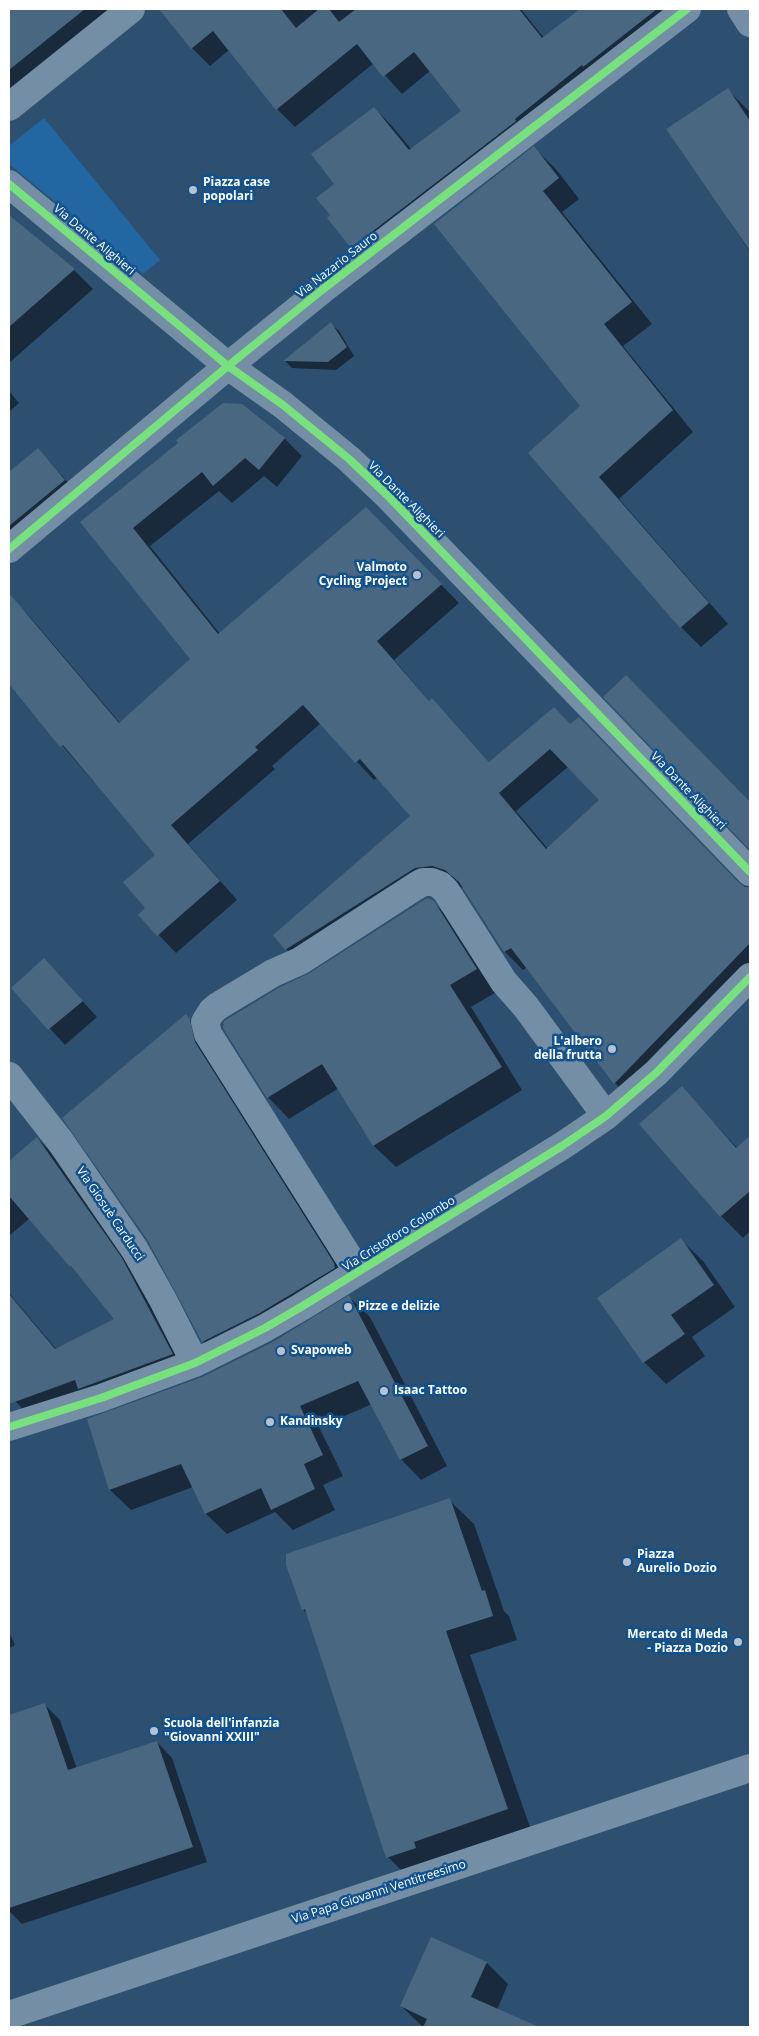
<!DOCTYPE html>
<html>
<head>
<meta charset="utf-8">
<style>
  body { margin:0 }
  #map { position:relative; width:759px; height:2036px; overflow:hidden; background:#2d5071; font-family:"Open Sans",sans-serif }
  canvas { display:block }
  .frame { position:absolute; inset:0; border:10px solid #fff; pointer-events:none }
</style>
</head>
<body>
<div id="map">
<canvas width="759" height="2036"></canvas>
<div class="frame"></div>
</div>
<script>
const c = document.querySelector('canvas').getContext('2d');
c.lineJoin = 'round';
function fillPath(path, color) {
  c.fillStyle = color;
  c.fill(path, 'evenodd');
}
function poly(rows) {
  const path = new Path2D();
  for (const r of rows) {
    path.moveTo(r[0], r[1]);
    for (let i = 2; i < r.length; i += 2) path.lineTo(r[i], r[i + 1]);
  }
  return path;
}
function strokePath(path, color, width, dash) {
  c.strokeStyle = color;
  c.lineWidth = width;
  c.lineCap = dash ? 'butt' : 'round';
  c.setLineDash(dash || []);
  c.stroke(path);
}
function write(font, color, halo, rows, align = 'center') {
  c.font = font + ' "Open Sans",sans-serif';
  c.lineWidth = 5;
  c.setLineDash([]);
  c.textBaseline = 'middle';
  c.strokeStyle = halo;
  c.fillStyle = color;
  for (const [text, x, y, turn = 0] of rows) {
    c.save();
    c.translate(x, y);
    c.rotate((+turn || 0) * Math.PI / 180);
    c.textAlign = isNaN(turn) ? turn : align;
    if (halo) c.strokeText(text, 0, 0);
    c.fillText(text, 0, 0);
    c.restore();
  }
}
fillPath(poly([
  [44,118,160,260,143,274,9,164,9,146]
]), '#2266a2');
fillPath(poly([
  [9,9,129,9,9,105,9,19,13,16],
  [176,9,521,9,544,38,582,9,678,9,370,265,352,247,332,215,336,185,374,108,392,126,412,150,462,111,430,71,402,94,374,63,295,127,277,109,229,50,210,66,192,48,167,16],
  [728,90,750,112,750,252,668,129],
  [534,148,555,168,579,199,562,212,652,324,623,346,693,432,619,499,728,624,701,647,681,627,530,453,582,406],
  [9,216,74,270,93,289,9,363],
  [331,324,339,331,354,356,336,370,292,368,285,361],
  [9,391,19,403,9,412],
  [284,438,302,456,277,487,264,476,232,503,219,491,150,546,220,634,384,526,459,603,394,660,430,702,432,700,450,718,490,763,571,725,740,885,750,888,750,980,633,1101,615,1083,527,967,523,970,505,952,465,889,456,885,442,884,304,968,274,936,412,816,378,777,374,780,321,723,272,766,275,769,188,844,237,900,176,953,140,915,147,908,156,855,9,683,9,602,12,599,30,617,120,723,192,659,81,522,180,443],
  [569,766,601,800,548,849,516,811],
  [38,449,80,496,9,534,9,473],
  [431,900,453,922,498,991,471,1007,522,1090,396,1167,374,1146,339,1088,289,1119,268,1097,223,1025,228,1020,309,975],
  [44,959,97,1017,65,1045,13,988],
  [186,1016,205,1034,353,1287,222,1360,203,1341],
  [682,1088,738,1149,750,1137,750,1231,743,1238,721,1216,641,1124],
  [37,1138,54,1155,139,1277,189,1372,29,1415,9,1395,9,1293,56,1349,116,1319,30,1218,9,1236,9,1162],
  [681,1240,703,1261,735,1307,692,1337,705,1356,666,1384,644,1362],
  [349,1297,370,1317,447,1466,421,1480,401,1459,372,1404,319,1427,343,1476,323,1485,335,1510,293,1530,275,1512,227,1534,206,1514,193,1487,131,1510,110,1490,89,1420,202,1378,273,1343],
  [449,1500,474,1524,504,1611,509,1616,517,1640,470,1655,532,1833,412,1881,388,1857,309,1616,303,1609],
  [9,1632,15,1645,9,1648],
  [45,1705,60,1720,77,1769,157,1742,172,1758,207,1862,22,1924,9,1911,9,1717],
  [487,1963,508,1984,497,2010,516,2027,423,2027,401,2006]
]), '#0007');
fillPath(poly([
  [9,9,85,9,9,70],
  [159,9,281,9,296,28,319,9,329,9,339,22,356,9,519,9,542,38,580,9,657,9,583,67,582,65,515,119,516,121,351,248,327,218,330,215,316,198,334,184,311,154,374,107,409,150,461,111,414,52,383,77,357,44,276,110,213,31,191,49],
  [728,88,750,121,750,251,666,129],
  [534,146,559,178,543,191,632,302,604,324,673,410,599,477,709,603,680,628,528,453,580,406,434,224],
  [9,215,75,269,9,327],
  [331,322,347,347,328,362,283,361],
  [223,403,242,404,285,438,259,470,245,458,213,486,202,472,133,528,218,634,366,507,442,584,377,641,429,701,432,698,489,762,554,707,570,724,579,717,739,883,745,887,750,887,750,943,614,1084,511,948,504,952,459,882,445,870,432,866,415,868,285,950,273,935,410,816,360,759,355,763,303,705,255,747,258,750,171,825,220,881,157,936,138,915,145,908,123,882,155,855,63,745,60,747,9,684,9,593,119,723,190,659,80,522,178,443,176,440],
  [550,749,599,800,546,849,499,793],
  [38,448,65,480,9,526,9,472],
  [626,675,750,802,750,850,603,697],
  [427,898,434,901,477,969,450,985,502,1067,373,1146,322,1064,267,1098,223,1028,224,1021,280,987,308,974],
  [44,958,83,1001,48,1030,11,988],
  [186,1014,190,1020,195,1042,334,1263,335,1268,258,1314,202,1342,148,1241,62,1118],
  [682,1086,736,1148,750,1136,750,1191,720,1217,639,1124],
  [37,1137,122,1258,173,1354,78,1389,75,1380,9,1404,9,1294,55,1349,114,1319,71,1266,70,1267,9,1196,9,1161],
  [681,1238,714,1285,671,1315,685,1334,643,1363,597,1298],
  [349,1295,428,1446,400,1460,358,1381,300,1406,323,1455,304,1464,315,1489,271,1510,261,1488,205,1514,181,1464,109,1490,87,1419,202,1377,273,1342],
  [450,1498,482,1591,485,1590,493,1616,446,1631,508,1809,414,1842,416,1848,386,1858,305,1609,302,1610,286,1565,286,1554],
  [45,1703,68,1770,157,1741,193,1847,9,1908,9,1715],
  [431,1937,487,1962,471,1997,539,2027,423,2027,427,2019,400,2006]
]), '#4a6781');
strokePath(poly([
  [741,9,750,23],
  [9,107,131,9],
  [9,184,228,366,283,405,349,459,387,495,750,872],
  [9,549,228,366,322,290,687,9],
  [9,1076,60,1141,135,1250,163,1300,195,1363],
  [358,1272,208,1034,205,1022,212,1011,218,1006,273,973,300,961,416,886,423,882,432,882,440,885,446,891,504,982,526,1007,606,1116],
  [9,1427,101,1398,195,1363,265,1328,301,1307,562,1146,606,1116,656,1073,750,977],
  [9,2015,750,1768]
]), '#748ea5', 28);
strokePath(poly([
  [9,184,228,366,283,405,349,459,387,495,750,872],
  [9,549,228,366,322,290,687,9],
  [9,1427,101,1398,195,1363,265,1328,301,1307,562,1146,606,1116,656,1073,750,977]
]), '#77e17e', 8);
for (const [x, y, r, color] of [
  [193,190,5,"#b6c2cd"],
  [417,575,5,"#b6c2cd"],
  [612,1049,5,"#b6c2cd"],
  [348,1307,5,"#b6c2cd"],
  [281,1351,5,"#b6c2cd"],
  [384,1391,5,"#b6c2cd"],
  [270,1422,5,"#b6c2cd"],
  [627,1562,5,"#b6c2cd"],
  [738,1642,5,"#b6c2cd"],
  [154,1731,5,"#b6c2cd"]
]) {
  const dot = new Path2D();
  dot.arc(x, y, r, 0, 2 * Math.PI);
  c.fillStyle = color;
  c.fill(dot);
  strokePath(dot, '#11518d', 2);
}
write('bold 12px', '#fff', '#11518d', [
  ["Piazza case",203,183],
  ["popolari",203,197],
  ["Valmoto",407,568,"right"],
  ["Cycling Project",407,582,"right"],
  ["L'albero",602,1042,"right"],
  ["della frutta",602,1056,"right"],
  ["Pizze e delizie",358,1307],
  ["Svapoweb",291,1351],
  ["Isaac Tattoo",394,1391],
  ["Kandinsky",280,1422],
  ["Piazza",637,1555],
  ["Aurelio Dozio",637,1569],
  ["Mercato di Meda",728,1635,"right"],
  ["- Piazza Dozio",728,1649,"right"],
  ["Scuola dell'infanzia",164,1724],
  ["\"Giovanni XXIII\"",164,1738]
], 'left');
write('12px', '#fff', '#11518d', [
  ["Via Dante Alighieri",94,240,40],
  ["Via Nazario Sauro",337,265,-38],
  ["Via Dante Alighieri",406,500,45],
  ["Via Dante Alighieri",688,791,46],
  ["Via Giosuè Carducci",110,1214,56],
  ["Via Cristoforo Colombo",399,1234,-32],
  ["Via Papa Giovanni Ventitreesimo",379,1892,-18]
]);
</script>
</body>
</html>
